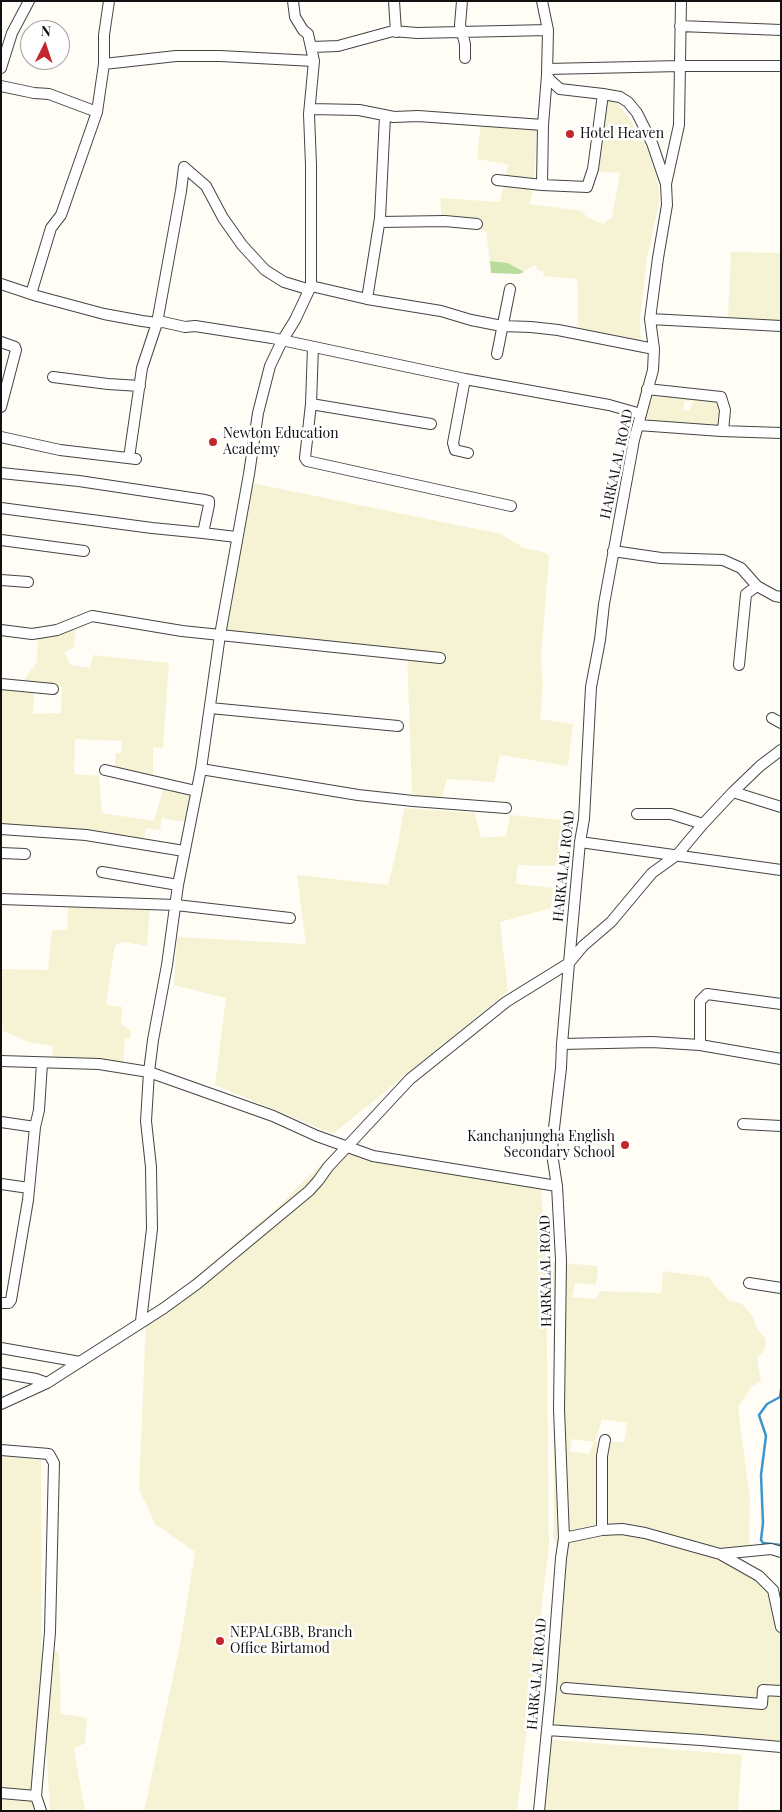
<!DOCTYPE html>
<html>
<head>
<meta charset="utf-8">
<style>
  body { margin:0 }
  #map { position:relative; width:782px; height:1812px; overflow:hidden; background:#fffdf5; font-family:"Playfair Display",serif }
  canvas { display:block }
  .frame { position:absolute; inset:0; border:2px solid #111; pointer-events:none }
  .north { position:absolute; left:20px; top:20px; width:50px; height:50px; box-sizing:border-box; background:#fff; border:1px solid #a0a0a0; border-radius:50%; rotate:4deg; font-size:14px; font-weight:700; line-height:20px; text-align:center; color:#111 }
  .north::after { content:''; display:block; margin:auto; width:18px; height:22px; background:#c4262e; clip-path:polygon(50% 0,100% 100%,50% 72%,0 100%) }
</style>
</head>
<body>
<div id="map">
<canvas width="782" height="1812"></canvas>
<div class="frame"></div>
<div class="north">N</div>
</div>
<script>
const c = document.querySelector('canvas').getContext('2d');
c.lineJoin = 'round';
function fillPath(path, color) {
  c.fillStyle = color;
  c.fill(path, 'evenodd');
}
function poly(rows) {
  const path = new Path2D();
  for (const r of rows) {
    path.moveTo(r[0], r[1]);
    for (let i = 2; i < r.length; i += 2) path.lineTo(r[i], r[i + 1]);
  }
  return path;
}
function strokePath(path, color, width, dash) {
  c.strokeStyle = color;
  c.lineWidth = width;
  c.lineCap = dash ? 'butt' : 'round';
  c.setLineDash(dash || []);
  c.stroke(path);
}
function write(font, color, halo, rows, align = 'center') {
  c.font = font + ' "Playfair Display",serif';
  c.lineWidth = 5;
  c.setLineDash([]);
  c.textBaseline = 'middle';
  c.strokeStyle = halo;
  c.fillStyle = color;
  for (const [text, x, y, turn = 0] of rows) {
    c.save();
    c.translate(x, y);
    c.rotate((+turn || 0) * Math.PI / 180);
    c.textAlign = isNaN(turn) ? turn : align;
    if (halo) c.strokeText(text, 0, 0);
    c.fillText(text, 0, 0);
    c.restore();
  }
}
fillPath(poly([
  [605,96,618,104,632,122,647,149,656,176,659,188,659,204,647,258,640,318,641,349,578,334,578,289,577,279,543,276,544,271,538,270,535,265,524,272,508,263,490,261,486,231,442,222,440,198,500,202,508,164,477,159,481,122,537,123,534,188,529,204,582,211,587,217,603,224,612,217,620,173,594,171],
  [731,252,781,253,781,321,728,318],
  [641,387,690,396,691,401,685,401,683,410,690,411,694,396,720,398,723,407,720,430,631,424],
  [247,482,501,534,524,548,544,552,549,556,541,658,543,685,540,719,573,724,568,766,500,755,494,782,447,779,442,798,412,794,407,652,220,635],
  [76,627,74,647,64,652,71,665,90,668,93,655,169,663,163,748,153,747,153,777,114,769,116,753,121,753,122,741,75,739,74,774,99,776,102,813,154,821,164,786,190,793,186,822,162,818,160,830,146,828,144,841,1,827,1,689,34,692,33,714,61,713,62,687,24,684,25,679,37,662,38,636],
  [404,808,475,813,481,838,506,836,510,815,562,820,558,866,518,865,516,884,553,888,551,908,500,922,508,991,333,1134,215,1085,226,998,174,985,177,937,306,944,297,875,388,885,398,844],
  [68,907,150,910,147,946,126,942,116,944,114,950,106,1005,122,1007,121,1024,131,1030,130,1038,125,1038,123,1068,54,1061,52,1046,28,1042,3,1031,1,1015,1,969,48,970,52,930,67,930],
  [338,1148,541,1187,546,1258,549,1546,517,1811,144,1811,180,1645,195,1552,155,1524,139,1489,146,1320,281,1204],
  [553,1262,598,1266,596,1285,575,1283,572,1297,595,1299,600,1291,661,1293,663,1271,708,1277,729,1301,741,1303,752,1315,757,1329,766,1339,765,1349,757,1358,761,1381,752,1386,738,1407,750,1500,749,1540,752,1551,721,1553,773,1590,781,1628,781,1747,547,1730,561,1558,553,1536,554,1509],
  [602,1419,627,1423,624,1442,595,1442],
  [572,1439,594,1442,589,1454,570,1451],
  [1,1456,41,1460,42,1811,1,1811],
  [48,1649,59,1652,61,1714,87,1718,85,1743,74,1749,85,1811,50,1811,44,1713],
  [545,1739,742,1755,738,1811,538,1811]
]), '#f6f3d4');
fillPath(poly([
  [490,261,508,263,524,272,519,274,491,273]
]), '#b9dc9c');
strokePath(poly([
  [781,1390,780,1397,767,1404,759,1415,766,1436,761,1475,763,1523,761,1540,763,1543,781,1545]
]), '#3f96cf', 2.5);
const minor = poly([
  [109,1,104,35,104,64,176,56,220,56,314,61],
  [394,1,396,32],
  [462,1,460,25,465,44,465,58],
  [680,26,781,30],
  [312,47,338,46,393,31,417,33,548,30],
  [1,68,12,33,29,1],
  [547,69,680,66,781,66],
  [1,86,34,93,49,94,97,112],
  [311,109,359,110,394,117,418,116,543,125],
  [184,167,206,186,223,218,242,245,265,270,284,282,304,288,308,292],
  [497,180,542,185,587,187,593,169,603,94],
  [666,184,679,125,681,1],
  [542,185,543,125,547,75],
  [380,222,445,221,477,224],
  [1,284,37,296,104,314,142,321,157,323,163,322,185,327,195,326,272,338,465,379,609,405,641,414],
  [311,286,367,299,441,311,471,320,502,326,531,327,558,330,654,349],
  [31,294,51,228,61,215,97,112,104,64],
  [367,299,380,218,385,116],
  [650,319,781,326],
  [1,342,15,347,16,350,1,407],
  [313,347,311,404,305,458,307,461,511,506],
  [497,354,510,289],
  [53,377,108,384,140,386],
  [465,379,453,443,455,450,468,453],
  [647,389,721,397,725,410,723,431],
  [311,404,431,424],
  [638,425,721,431,781,433],
  [1,437,60,450,136,459],
  [129,458,142,368,157,323,181,191,184,167],
  [1,473,79,481,205,500,209,501,209,505,203,533,236,537],
  [1,508,152,528,203,533],
  [1,540,84,551],
  [613,551,661,558,723,560,741,568,757,586,775,596,781,597],
  [1,580,28,582],
  [1,630,32,634,45,632,57,630,92,616,182,631,440,658],
  [739,665,746,594,757,586],
  [1,684,53,689],
  [210,708,398,726],
  [772,718,781,723],
  [201,769,358,795,413,801,506,808],
  [105,770,196,791],
  [733,792,781,807],
  [637,814,671,814,703,824],
  [1,829,86,835,184,851],
  [580,842,781,870],
  [1,853,25,854],
  [102,872,178,885],
  [1,899,176,905,290,918],
  [562,1044,652,1042,700,1045,781,1059],
  [700,1045,700,1001,707,994,781,1004],
  [1,1061,99,1064,149,1072,273,1116,317,1136,373,1156,557,1186],
  [1,1122,35,1127,39,1110,42,1063],
  [743,1124,781,1126],
  [1,1184,29,1188],
  [749,1283,781,1288],
  [1,1303,9,1303,11,1300,28,1200,35,1127],
  [141,1321,152,1229,151,1167,146,1121,149,1072,153,1040,167,965,178,885,201,769,220,635,249,474,258,413,270,366,282,341,295,320,311,286,311,165,309,114,314,61,308,34,303,30,295,17,293,1],
  [1,1348,80,1362],
  [1,1373,36,1379,47,1383],
  [1,1404,47,1383,164,1308,197,1284,309,1191,318,1181,328,1167,410,1079,506,1002,569,963,583,946,611,922,652,873,677,855,703,824,733,792,760,766,781,750],
  [1,1450,49,1454,54,1463,50,1632,36,1796,41,1811],
  [602,1530,602,1456,605,1440],
  [564,1538,602,1530,622,1529,645,1533,720,1554,759,1576,773,1590,781,1627],
  [720,1554,771,1549,781,1552],
  [566,1688,762,1704,763,1690,781,1691],
  [547,1730,701,1740,781,1747],
  [1,1793,36,1796],
  [539,1811,551,1689,561,1558,564,1538,559,1409,561,1260,557,1186,552,1154,553,1137,561,1068,562,1044,569,963,580,842,584,819,591,687,600,640,604,604,634,440,653,370,654,349,650,319,658,258,667,205,666,184,652,143,637,113,628,102,620,97,603,94,560,89,550,80,547,75,548,30,542,1]
]);
strokePath(minor, '#444', 12);
strokePath(minor, '#fff', 10);
for (const [x, y, r, color] of [
  [570,134,5,"#c4262e"],
  [213,442,5,"#c4262e"],
  [625,1145,5,"#c4262e"],
  [220,1641,5,"#c4262e"]
]) {
  const dot = new Path2D();
  dot.arc(x, y, r, 0, 2 * Math.PI);
  c.fillStyle = color;
  c.fill(dot);
  strokePath(dot, '#fff', 2);
}
write('14px', '#111', '#fff', [
  ["Hotel Heaven",580,134],
  ["Newton Education",223,434],
  ["Academy",223,450],
  ["Kanchanjungha English",615,1137,"right"],
  ["Secondary School",615,1153,"right"],
  ["NEPALGBB, Branch",230,1633],
  ["Office Birtamod",230,1649]
], 'left');
write('14px', '#111', '#fff', [
  ["HARKALAL ROAD",617,464,-78],
  ["HARKALAL ROAD",564,866,-84],
  ["HARKALAL ROAD",546,1271,-91],
  ["HARKALAL ROAD",537,1674,-85]
]);
</script>
</body>
</html>
